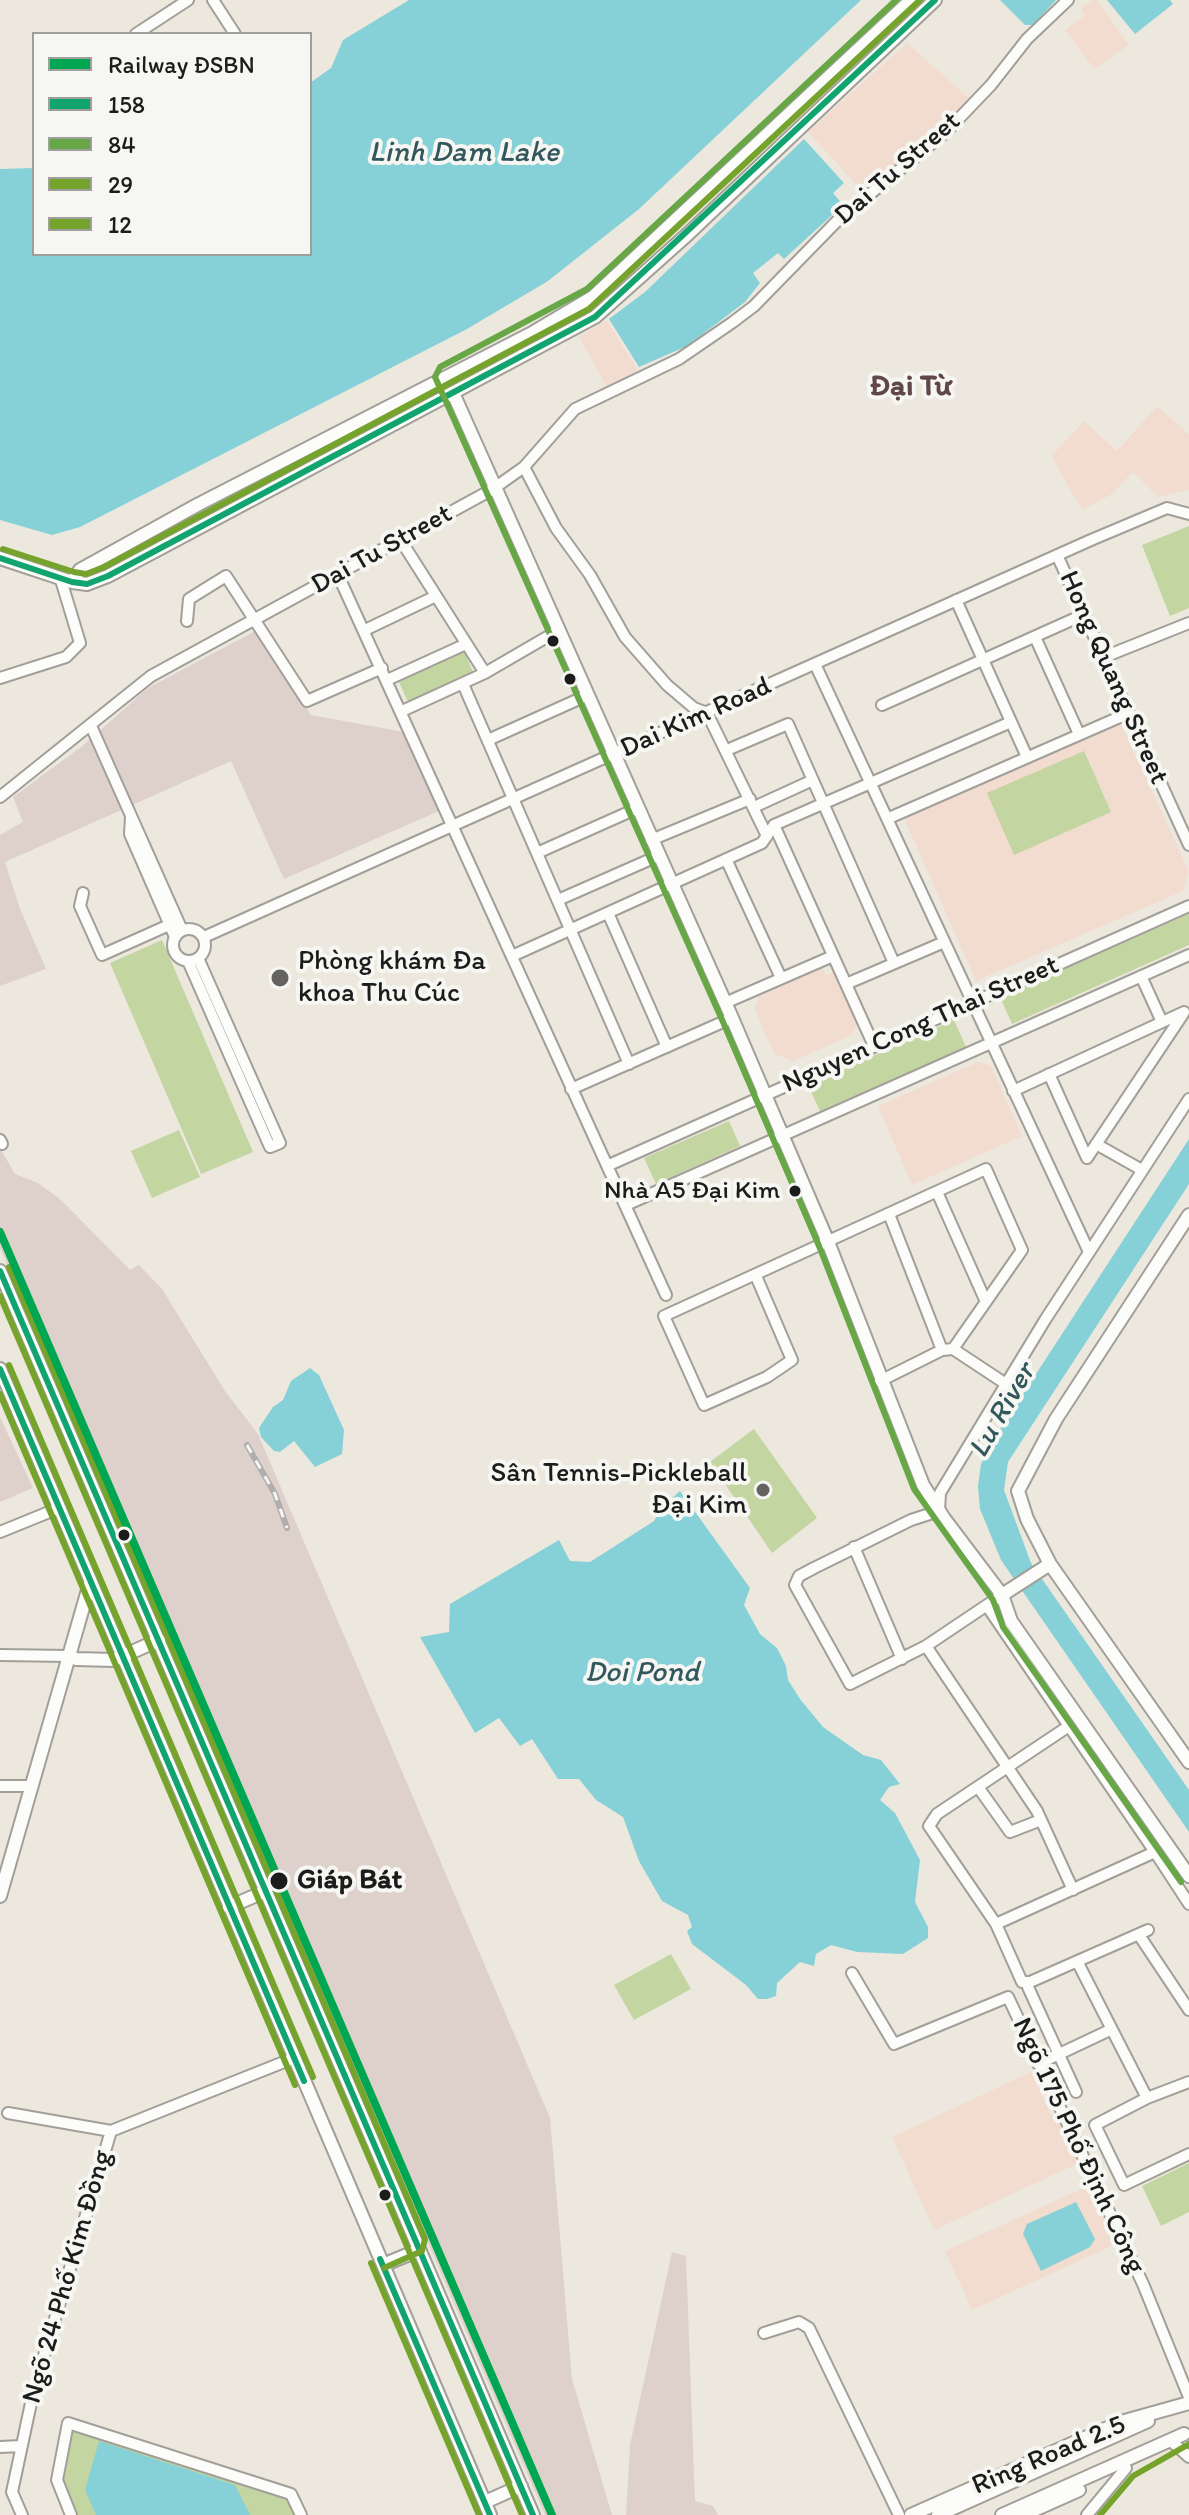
<!DOCTYPE html>
<html>
<head>
<meta charset="utf-8">
<style>
  body { margin:0 }
  #map { position:relative; width:1189px; height:2515px; overflow:hidden; background:#ede8de; font-family:Itim,sans-serif }
  canvas { display:block }
  .legend { position:absolute; left:32px; top:32px; width:280px; height:224px; box-sizing:border-box; background:#f6f6f2; border:2px solid #9f9f9c; margin:0; padding:10px 14px; list-style:none; font-size:24px; color:#1c1c1c }
  .legend li { display:flex; align-items:center; gap:16px; height:40px }
  .legend b { width:40px; border:2px solid #9f9f9c }
</style>
</head>
<body>
<div id="map">
<canvas width="1189" height="2515"></canvas>
<ul class="legend">
<li><b style="height:10px;background:#00a651"></b>Railway ĐSBN</li>
<li><b style="height:10px;background:#11a471"></b>158</li>
<li><b style="height:10px;background:#68a746"></b>84</li>
<li><b style="height:10px;background:#76a32b"></b>29</li>
<li><b style="height:10px;background:#76a32b"></b>12</li>
</ul>
</div>
<script>
const c = document.querySelector('canvas').getContext('2d');
c.lineJoin = 'round';
function fillPath(path, color) {
  c.fillStyle = color;
  c.fill(path, 'evenodd');
}
function poly(rows) {
  const path = new Path2D();
  for (const r of rows) {
    if (r.length === 3) {
      path.moveTo(r[0] + r[2], r[1]);
      path.arc(r[0], r[1], r[2], 0, 2 * Math.PI);
      continue;
    }
    path.moveTo(r[0], r[1]);
    for (let i = 2; i < r.length; i += 2) path.lineTo(r[i], r[i + 1]);
  }
  return path;
}
function strokePath(path, color, width, dash) {
  c.strokeStyle = color;
  c.lineWidth = width;
  c.lineCap = dash ? 'butt' : 'round';
  c.setLineDash(dash || []);
  c.stroke(path);
}
function write(font, color, halo, rows, align = 'center') {
  c.font = font + ' Itim,sans-serif';
  c.lineWidth = 8;
  c.setLineDash([]);
  c.textBaseline = 'middle';
  c.strokeStyle = halo;
  c.fillStyle = color;
  for (const [text, x, y, turn = 0] of rows) {
    c.save();
    c.translate(x, y);
    c.rotate((+turn || 0) * Math.PI / 180);
    c.textAlign = isNaN(turn) ? turn : align;
    if (halo) c.strokeText(text, 0, 0);
    c.fillText(text, 0, 0);
    c.restore();
  }
}
fillPath(poly([
  [1092,0,1097,0,1129,45,1094,69,1065,30,1085,15,1081,8],
  [907,43,971,100,941,131,863,192,808,132],
  [607,320,638,371,607,387,579,337],
  [1157,406,1189,434,1189,490,1158,497,1133,472,1112,494,1082,510,1051,456,1084,421,1117,451],
  [1121,724,1189,871,1183,891,976,981,904,818],
  [822,968,826,975,834,972,858,1022,852,1035,793,1061,774,1054,754,1008,759,997],
  [978,1062,991,1066,1022,1136,912,1185,878,1106],
  [1031,2072,1054,2121,1059,2120,1079,2163,934,2230,892,2137],
  [1090,2185,1116,2244,972,2310,945,2251]
]), '#f2dcd0');
fillPath(poly([
  [257,630,311,715,404,732,439,811,284,879,231,761,5,862,20,909,46,969,0,986,0,835,23,822,13,797,81,747,148,688],
  [0,1148,15,1174,38,1183,61,1200,130,1270,139,1265,162,1289,225,1391,258,1434,550,2118,572,2379,612,2515,545,2515,0,1248],
  [0,1417,33,1488,0,1502],
  [672,2252,686,2256,695,2501,713,2506,718,2515,626,2515,630,2445]
]), '#ded1cc');
fillPath(poly([
  [1189,526,1189,608,1170,616,1142,545],
  [464,651,473,672,408,702,399,682],
  [1084,751,1111,812,1014,855,987,793],
  [1189,914,1189,945,1012,1024,1000,997],
  [162,940,253,1152,201,1174,110,963],
  [954,1020,966,1047,820,1111,808,1085],
  [729,1121,740,1146,656,1184,644,1158],
  [179,1130,200,1177,152,1198,131,1151],
  [754,1429,817,1518,772,1553,710,1462],
  [671,1954,691,1989,634,2020,614,1985],
  [1189,2163,1189,2212,1161,2226,1142,2186],
  [71,2426,289,2497,297,2515,74,2515,60,2477]
]), '#c3d5a0');
fillPath(poly([
  [409,0,861,0,639,209,548,281,467,329,80,527,52,535,0,520,0,169,34,168,34,254,310,254,310,83,331,68,343,40],
  [1000,0,1056,0,1033,25,1025,25],
  [1107,0,1170,0,1173,4,1135,34],
  [804,139,844,183,833,193,843,205,784,259,778,253,753,273,760,283,745,302,687,346,639,367,609,319,645,292],
  [1189,1139,1189,1184,1008,1462,1004,1490,1031,1563,1189,1790,1189,1832,1001,1560,980,1509,978,1486,981,1464,991,1443],
  [310,1368,319,1375,344,1430,342,1454,315,1467,294,1441,280,1452,274,1451,261,1437,259,1428,273,1407,283,1400,291,1381],
  [680,1491,750,1588,744,1605,760,1634,777,1648,786,1666,788,1680,800,1699,823,1727,863,1755,881,1760,900,1784,889,1787,880,1800,895,1813,920,1860,915,1902,928,1927,928,1938,903,1954,857,1952,831,1945,816,1954,814,1966,800,1962,777,1983,776,1996,767,1999,758,1999,746,1985,692,1944,687,1931,692,1927,688,1915,662,1901,639,1861,623,1817,596,1800,579,1779,558,1779,532,1739,520,1746,499,1718,475,1733,420,1637,449,1632,450,1604,559,1540,570,1561,590,1562,654,1521,663,1506],
  [1076,2202,1095,2239,1090,2247,1041,2271,1023,2234,1027,2224],
  [99,2441,235,2485,250,2515,96,2515,85,2490]
]), '#86d0d7');
const minor = poly([
  [213,0,235,34],
  [136,34,188,0],
  [524,467,556,528,590,575,625,637,667,685,694,708,707,713,767,836],
  [400,539,485,673],
  [1057,555,1189,845],
  [338,575,666,1295],
  [956,600,1027,757],
  [187,621,189,599,226,576,307,701,382,668],
  [365,630,436,596],
  [1035,637,1079,734],
  [1104,657,1189,623],
  [815,664,1089,1252],
  [0,678,66,657,80,643,61,580],
  [387,680,466,644],
  [463,684,629,1064],
  [882,705,1085,614],
  [402,711,485,673,559,630],
  [91,726,182,930],
  [488,740,588,695],
  [727,750,788,724,894,963],
  [0,797,151,676,493,489,524,467,575,409,679,359,733,322,754,306,837,221,947,131,991,85,1027,39,1068,0],
  [754,807,813,780],
  [131,817,130,834,175,937],
  [889,818,1129,713],
  [774,825,874,1046],
  [651,840,750,799],
  [537,853,638,808],
  [726,859,781,978],
  [83,893,80,906,102,955,169,925],
  [558,900,658,856],
  [608,913,667,1047],
  [189,945,16],
  [204,937,1091,540,1167,508,1189,514],
  [512,956,762,843,774,825,1011,722],
  [188,961,270,1147,280,1143,198,958],
  [1141,976,1162,1022],
  [846,984,942,943],
  [725,1003,833,956],
  [1049,1074,1087,1158],
  [571,1089,732,1018],
  [1013,1091,1184,1012],
  [0,1140,2,1144],
  [1096,1144,1142,1170],
  [1087,1158,1183,1014],
  [609,1165,1189,906],
  [937,1192,986,1302],
  [626,1205,1189,955],
  [889,1214,942,1350],
  [756,1276,792,1360,767,1377,704,1405,664,1316,986,1169,1022,1250,953,1349],
  [880,1381,942,1350,953,1349,1006,1384],
  [0,1532,59,1508],
  [854,1547,902,1659],
  [1002,1595,926,1646,850,1684,795,1585,799,1576,814,1568,911,1520,939,1511,940,1493,1045,1320,1189,1099],
  [987,1606,1155,1852],
  [926,1646,1037,1811,1073,1890],
  [0,1655,70,1656],
  [1069,1726,937,1814,929,1826,996,1924,1022,1982,1030,1982,1148,1930],
  [0,1786,30,1786],
  [978,1787,1010,1832,1041,1820],
  [996,1924,1155,1852,1189,1904],
  [1139,1935,1189,2010],
  [1079,1965,1147,2098],
  [852,1973,894,2044,1008,1997,1143,2284,1189,2397],
  [1028,1987,1076,2092],
  [1038,2064,1110,2030],
  [1189,2082,1147,2098,1095,2125,1124,2185,1189,2154],
  [8,2113,111,2131,294,2058],
  [764,2333,799,2322,809,2328,899,2515],
  [1172,2442,1189,2457],
  [0,2447,21,2446],
  [22,2515,12,2492,34,2389,111,2131],
  [71,2515,57,2480,68,2423,291,2494,301,2515],
  [1087,2515,1126,2468]
]);
const major = poly([
  [453,393,732,1018,828,1242,923,1485,943,1517,1002,1595,1011,1621,1189,1876],
  [0,558,72,582,87,584,108,576,595,317,688,234,935,0],
  [72,582,80,570,199,504,534,332,593,297,911,0],
  [1189,1215,1056,1419,1018,1491,1027,1519,1050,1564,1189,1762],
  [0,1271,533,2515],
  [0,1369,490,2515],
  [1002,1595,1050,1564],
  [70,1656,76,1659,114,1660,159,1640],
  [0,1896,90,1583],
  [229,1907,266,1891],
  [383,2265,419,2250],
  [485,2502,521,2486],
  [911,2515,1121,2422,1189,2403],
  [938,2515,1148,2421],
  [1002,2515,1184,2434],
  [1023,2515,1079,2490]
]);
strokePath(minor, '#a29f99', 14);
strokePath(major, '#a29f99', 16);
strokePath(minor, '#fcfcfa', 10);
strokePath(major, '#fcfcfa', 12);
const rail = poly([
  [247,1445,275,1494,287,1528]
]);
strokePath(rail, '#afaead', 6);
strokePath(rail, '#f6f6f2', 3, [9]);
strokePath(poly([
  [0,558,72,582,87,584,108,576,595,317,935,0],
  [0,1271,533,2515],
  [0,1369,304,2081],
  [380,2259,490,2515]
]), '#11a471', 6);
strokePath(poly([
  [896,0,587,289,440,367,435,377,723,1022,819,1246,914,1489,993,1600,1003,1627,1181,1882]
]), '#68a746', 6);
strokePath(poly([
  [3,549,74,572,86,574,104,567,589,309,920,0],
  [9,1267,425,2239,422,2251,384,2268],
  [9,1365,313,2077]
]), '#76a32b', 6);
strokePath(poly([
  [0,1296,522,2515],
  [0,1394,295,2085],
  [371,2263,479,2515],
  [1100,2515,1133,2476,1189,2444]
]), '#76a32b', 6);
strokePath(poly([
  [0,1232,552,2515]
]), '#00a651', 8);
for (const [x, y, r, color] of [
  [553,641,7,"#1c1c1c"],
  [570,679,7,"#1c1c1c"],
  [280,978,10,"#656360"],
  [795,1191,7,"#1c1c1c"],
  [763,1490,8,"#656360"],
  [124,1535,7,"#1c1c1c"],
  [279,1881,10,"#1c1c1c"],
  [385,2195,7,"#1c1c1c"]
]) {
  const dot = new Path2D();
  dot.arc(x, y, r, 0, 2 * Math.PI);
  c.fillStyle = color;
  c.fill(dot);
  strokePath(dot, '#f6f6f2', 3);
}
write('26px', '#1c1c1c', '#f6f6f2', [
  ["Nhà A5 Đại Kim",780,1191]
], 'right');
write('28px', '#1c1c1c', '#f6f6f2', [
  ["Dai Tu Street",898,169,-41],
  ["Dai Tu Street",382,550,-29],
  ["Hong Quang Street",1113,678,66],
  ["Dai Kim Road",696,718,-24],
  ["Nguyen Cong Thai Street",921,1025,-24],
  ["Ngõ 175 Phố Định Công",1078,2146,65],
  ["Ngõ 24 Phố Kim Đồng",68,2277,-74],
  ["Ring Road 2.5",1049,2456,-23]
]);
write('28px', '#1c1c1c', '#f6f6f2', [
  ["Phòng khám Đa",298,962],
  ["khoa Thu Cúc",298,994],
  ["Sân Tennis-Pickleball",747,1474,"right"],
  ["Đại Kim",747,1506,"right"]
], 'left');
write('bold 28px', '#1c1c1c', '#f6f6f2', [
  ["Giáp Bát",297,1881]
], 'left');
write('italic 30px', '#32575c', '#f6f6f2', [
  ["Linh Dam Lake",464,153],
  ["Lu River",1003,1411,-60],
  ["Doi Pond",642,1673]
]);
write('bold 30px', '#604847', '#f6f6f2', [
  ["Đại Từ",911,387]
]);
</script>
</body>
</html>
